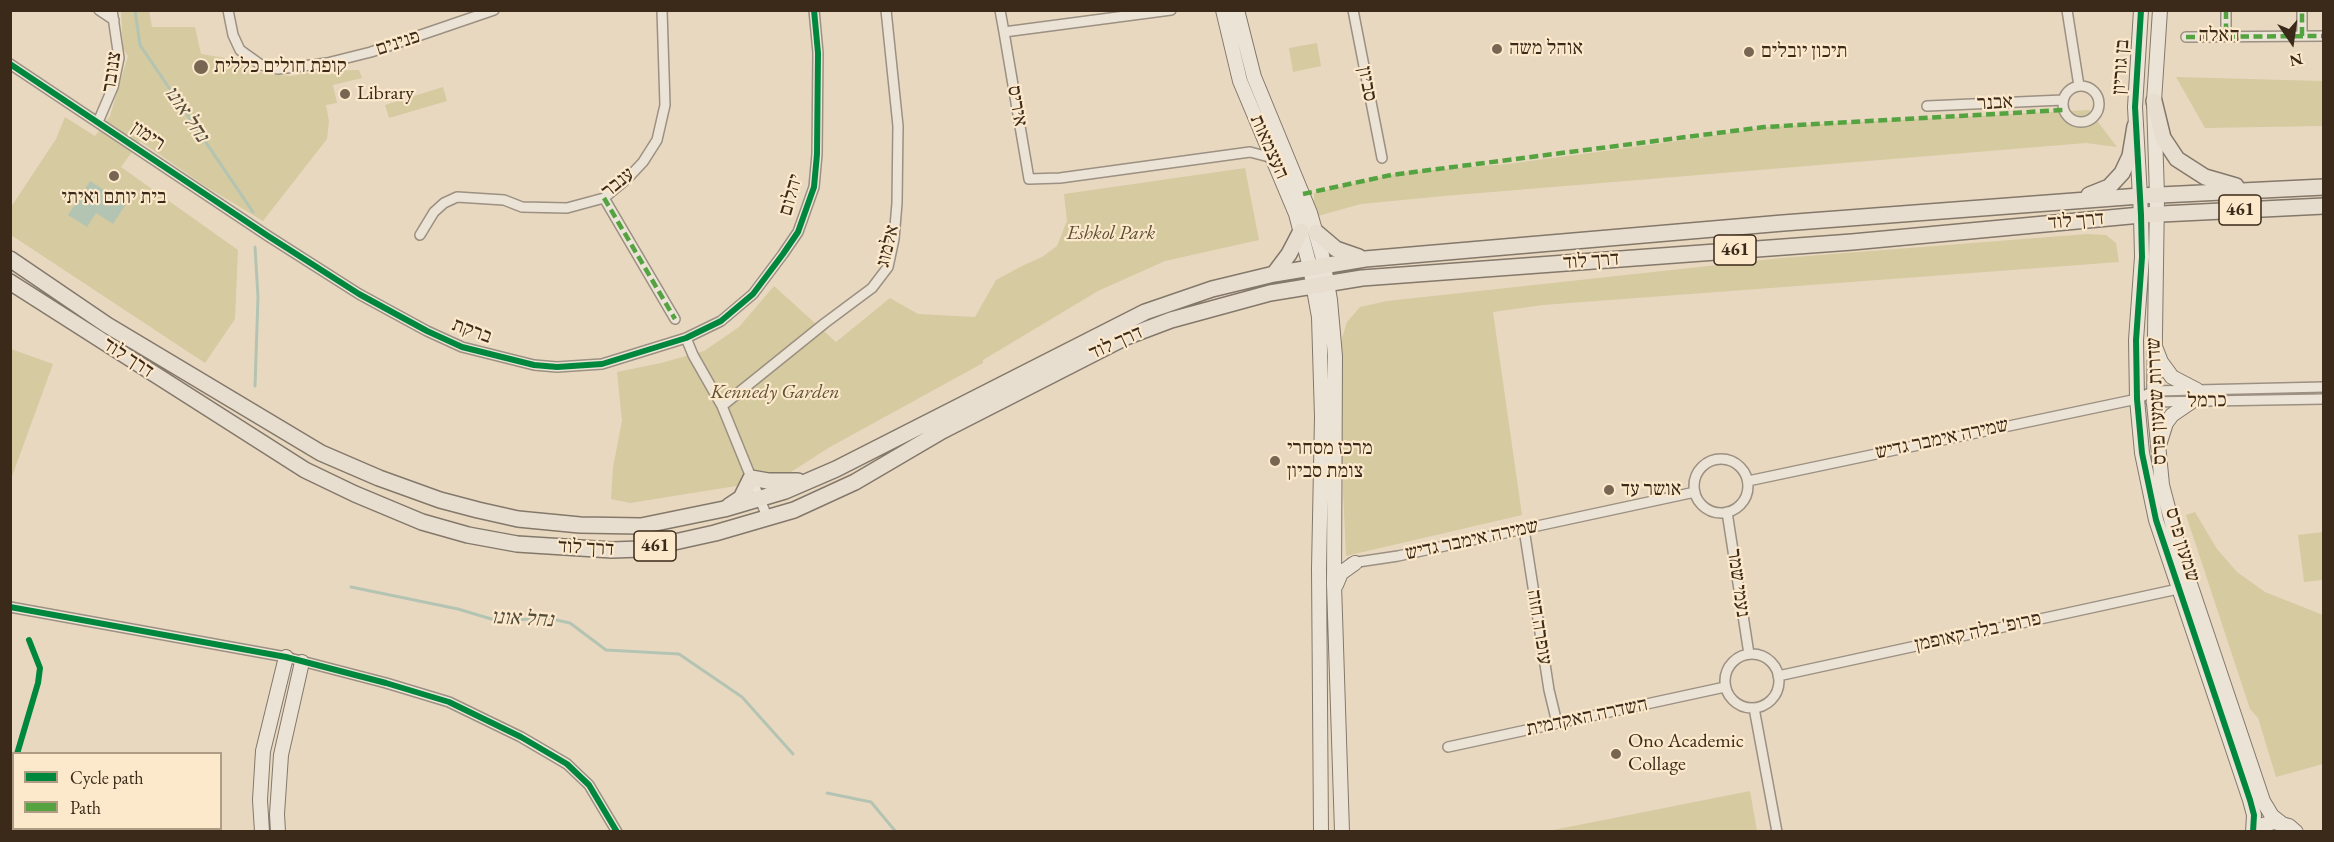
<!DOCTYPE html>
<html>
<head>
<meta charset="utf-8">
<style>
  body { margin:0 }
  #map { position:relative; width:2334px; height:842px; overflow:hidden; background:#e9d8c0; font-family:"EB Garamond",serif }
  canvas { display:block }
  .frame { position:absolute; inset:0; border:12px solid #3b2919; pointer-events:none }
  .legend { position:absolute; left:12px; top:752px; width:210px; height:78px; box-sizing:border-box; background:#fce8cb; border:2px solid #af9c84; margin:0; padding:8px 10px; list-style:none; font-size:18px; color:#3b2919 }
  .legend li { display:flex; align-items:center; gap:12px; height:30px }
  .legend b { width:30px; border:2px solid #af9c84 }
  .north { position:absolute; left:2262px; top:12px; width:60px; height:60px; -webkit-text-stroke:4px #fce8cb; paint-order:stroke; rotate:167deg; font-size:16px; font-weight:700; line-height:24px; text-align:center; color:#3b2919 }
  .north::after { content:''; display:block; margin:auto; width:21px; height:27px; background:#3b2919; clip-path:polygon(50% 0,100% 100%,50% 72%,0 100%) }
</style>
</head>
<body>
<div id="map">
<canvas width="2334" height="842"></canvas>
<div class="frame"></div>
<ul class="legend">
<li><b style="height:8px;background:#00873e"></b>Cycle path</li>
<li><b style="height:8px;background:#54a340"></b>Path</li>
</ul>
<div class="north">N</div>
</div>
<script>
const c = document.querySelector('canvas').getContext('2d');
c.lineJoin = 'round';
function fillPath(path, color) {
  c.fillStyle = color;
  c.fill(path, 'evenodd');
}
function poly(rows) {
  const path = new Path2D();
  for (const r of rows) {
    if (r.length === 3) {
      path.moveTo(r[0] + r[2], r[1]);
      path.arc(r[0], r[1], r[2], 0, 2 * Math.PI);
      continue;
    }
    path.moveTo(r[0], r[1]);
    for (let i = 2; i < r.length; i += 2) path.lineTo(r[i], r[i + 1]);
  }
  return path;
}
function strokePath(path, color, width, dash) {
  c.strokeStyle = color;
  c.lineWidth = width;
  c.lineCap = dash ? 'butt' : 'round';
  c.setLineDash(dash || []);
  c.stroke(path);
}
function write(font, color, halo, rows, align = 'center') {
  c.font = font + ' "EB Garamond","Frank Ruhl Libre",serif';
  c.lineWidth = 4.5;
  c.setLineDash([]);
  c.textBaseline = 'middle';
  c.strokeStyle = halo;
  c.fillStyle = color;
  for (const [text, x, y, turn = 0] of rows) {
    c.save();
    c.translate(x, y);
    c.rotate((+turn || 0) * Math.PI / 180);
    c.textAlign = isNaN(turn) ? turn : align;
    if (halo) c.strokeText(text, 0, 0);
    c.fillText(text, 0, 0);
    c.restore();
  }
}
fillPath(poly([
  [121,11,149,11,152,27,195,27,201,54,231,59,265,74,291,76,319,71,359,70,362,78,333,85,337,103,326,105,329,121,327,139,263,221,205,186,140,141,121,167,238,250,235,319,205,363,11,235,11,207,56,139,65,117,95,136,110,116,128,56,123,49],
  [1317,43,1321,66,1293,72,1289,48],
  [2176,77,2323,81,2323,126,2205,128],
  [443,87,447,101,389,118,385,105],
  [2089,110,2117,147,2086,143,1444,196,1361,204,1314,217,1314,193,1384,176,1409,172,1507,164,1590,153,1699,138,1764,127],
  [1245,168,1259,240,1165,261,1098,291,983,360,983,363,830,447,780,479,630,503,611,499,613,467,622,421,617,372,661,363,704,351,739,327,774,286,836,342,890,298,918,314,975,317,996,280,1024,265,1042,257,1057,246,1067,221,1064,194],
  [2087,234,2106,235,2116,243,2119,262,1543,305,1493,312,1522,515,1346,556,1338,381,1342,338,1347,322,1360,307,1387,301,1782,258],
  [11,349,53,364,11,479,10,349],
  [2195,512,2217,549,2237,572,2265,592,2323,615,2323,764,2276,777,2258,718,2250,709,2186,515],
  [2323,532,2323,580,2304,582,2298,535],
  [1750,791,1757,831,1548,831]
]), '#d5caa0');
fillPath(poly([
  [90,181,126,204,113,224,96,213,87,227,68,215]
]), '#b4c4b3');
strokePath(poly([
  [135,10,140,45,253,212],
  [255,386,258,297,255,247],
  [351,587,458,609,498,621,547,618,570,623,606,650,679,654,742,697,793,754],
  [827,793,871,802,896,832]
]), '#b4c4b3', 3);
const street = poly([
  [99,10,114,20],
  [228,10,233,35,240,50,261,65,278,69,327,63,371,52,494,10],
  [1000,10,1004,32,1171,10],
  [1353,10,1382,158],
  [2067,10,2079,86],
  [2226,10,2226,36],
  [1004,32,1029,179,1060,178,1250,152,1273,158],
  [2302,36,2302,10],
  [2186,37,2324,36],
  [10,64,268,236,359,294,427,331,462,347,534,365,557,367,602,364,686,338,721,321,753,294,783,254,798,232,814,187,817,154,818,53,814,10],
  [2081,104,18],
  [1927,106,2063,100],
  [98,122,113,87,119,58,112,10],
  [604,198,675,319],
  [420,235,434,212,444,203,457,197,504,200,522,207,567,208,604,198,628,178,643,162,657,140,665,105,662,10],
  [686,338,693,355,722,406,768,519],
  [2151,402,2324,399],
  [722,406,825,323,872,288,888,267,894,239,897,203,898,126,886,10],
  [1721,486,27],
  [1748,481,2137,399,2154,391,2324,387],
  [1727,512,1749,654],
  [1524,529,1549,690,1557,723],
  [1351,563,1398,556,1695,492],
  [10,607,286,657,386,683,449,702,521,737,567,764,589,785,617,832],
  [1752,681,27],
  [1778,676,2178,589],
  [1754,708,1777,832],
  [1448,747,1725,687]
]);
const secondary = poly([
  [1223,10,1240,81,1296,214,1310,267,1319,317,1322,417,1319,569,1321,832],
  [1237,10,1254,77,1310,213,1322,255,1330,300,1335,356,1334,584,1342,832],
  [2141,10,2135,107,2141,215,2142,257,2136,340,2137,399,2142,453,2156,520,2250,800,2254,815,2253,832],
  [2160,10,2154,101,2157,196,2154,403,2162,485,2181,557,2263,801,2272,816,2281,823],
  [2156,349,2161,362,2172,377,2197,390],
  [2160,442,2166,423,2172,415,2191,402],
  [1336,585,1341,573,1355,563],
  [262,832,260,800,263,751,286,657],
  [278,832,277,814,281,755,302,662],
  [2254,832,2263,825,2274,822,2289,826,2296,832]
]);
const primary = poly([
  [2154,101,2163,138,2177,159,2205,177,2236,186],
  [2089,195,2109,187,2122,173,2130,156,2135,126],
  [1316,232,1336,249,1359,257],
  [10,259,107,325,321,453,379,478,440,500,478,510,518,519,580,525,641,526,724,509,785,491,836,469,1145,312,1212,289,1274,274,1365,259,1783,223,2140,196,2324,187],
  [1274,274,1289,254,1301,231],
  [10,282,305,470,355,494,422,522,468,535,517,544,612,550,641,549,670,543,715,533,794,510,855,482,942,431,1126,337,1171,320,1270,293,1362,278,1852,242,2141,215,2324,206],
  [729,506,741,498,751,478,768,481,798,481]
]);
strokePath(street, '#9b9081', 12);
strokePath(secondary, '#83786a', 16);
strokePath(primary, '#83786a', 18);
strokePath(street, '#ece3d7', 9);
strokePath(secondary, '#ece3d7', 14);
strokePath(primary, '#e8ded0', 15);
strokePath(poly([
  [2226,10,2226,36],
  [2302,36,2302,10],
  [2186,37,2324,36],
  [1303,194,1391,175,1764,127,2064,110],
  [604,198,675,319]
]), '#54a340', 4.5, [9, 4.5]);
strokePath(poly([
  [2141,10,2135,107,2141,215,2142,257,2136,340,2137,399,2142,453,2156,520,2250,800,2254,815,2253,832],
  [10,64,268,236,359,294,427,331,462,347,534,365,557,367,602,364,686,338,721,321,753,294,783,254,798,232,814,187,817,154,818,53,814,10],
  [10,607,286,657,386,683,449,702,521,737,567,764,589,785,617,832],
  [17,754,38,683,40,668,29,640]
]), '#00873e', 6);
for (const [x, y, r, color] of [
  [1497,49,6,"#786653"],
  [1749,52,6,"#786653"],
  [201,67,8,"#786653"],
  [345,94,6,"#786653"],
  [114,176,6,"#786653"],
  [1275,461,6,"#786653"],
  [1609,490,6,"#786653"],
  [1616,754,6,"#786653"]
]) {
  const dot = new Path2D();
  dot.arc(x, y, r, 0, 2 * Math.PI);
  c.fillStyle = color;
  c.fill(dot);
  strokePath(dot, '#fce8cb', 2);
}
for (const [x, y, w] of [
  [2240,210,42],
  [1735,250,42],
  [655,546,42]
]) {
  const box = new Path2D();
  box.roundRect(x - w / 2, y - 15, w, 30, 4.5);
  c.fillStyle = '#fce8cb';
  c.fill(box);
  strokePath(box, '#3b2919', 1.5);
}
write('bold 18px', '#3b2919', null, [
  ["461",2240,210],
  ["461",1735,250],
  ["461",655,546]
]);
write('20px', '#3b2919', '#fce8cb', [
  ["האלה",2219,36],
  ["פנינים",398,43,-18],
  ["בן גוריון",2121,67,-86],
  ["צנובר",112,72,-81],
  ["סביון",1367,84,79],
  ["אבנר",1995,103,-3],
  ["איריס",1017,106,80],
  ["רימון",148,136,34],
  ["העצמאות",1269,147,66],
  ["ענבר",618,183,-39],
  ["יהלום",791,195,-74],
  ["דרך לוד",2076,221,-5],
  ["אלמוג",888,246,-76],
  ["דרך לוד",1591,261,-4],
  ["ברקת",472,331,20],
  ["דרך לוד",1116,343,-24],
  ["דרך לוד",128,358,33],
  ["שדרות שמעון פרס",2157,401,-93],
  ["כרמל",2207,401,-1],
  ["שמירה אימבר גדיש",1942,439,-12],
  ["שמירה אימבר גדיש",1472,540,-12],
  ["שמעון פרס",2182,545,73],
  ["דרך לוד",586,548,3],
  ["נעמי שמר",1738,583,82],
  ["עופרה חזה",1539,627,81],
  ["פרופ' בלה קאופמן",1978,632,-12],
  ["השדרה האקדמית",1587,717,-12]
]);
write('20px', '#3b2919', '#fce8cb', [
  ["אוהל משה",1509,49],
  ["תיכון יובלים",1761,52],
  ["קופת חולים כללית",214,67],
  ["Library",357,94],
  ["בית יותם ואיתי",114,198,"center"],
  ["מרכז מסחרי",1287,449],
  ["צומת סביון",1287,472],
  ["אושר עד",1621,490],
  ["Ono Academic",1628,742],
  ["Collage",1628,765]
], 'left');
write('italic 20px', '#5e4e34', '#fce8cb', [
  ["Eshkol Park",1111,234],
  ["Kennedy Garden",775,393]
]);
write('italic 21px', '#544e3e', '#fce8cb', [
  ["נחל אונו",186,114,56],
  ["נחל אונו",522,619,3]
]);
</script>
</body>
</html>
